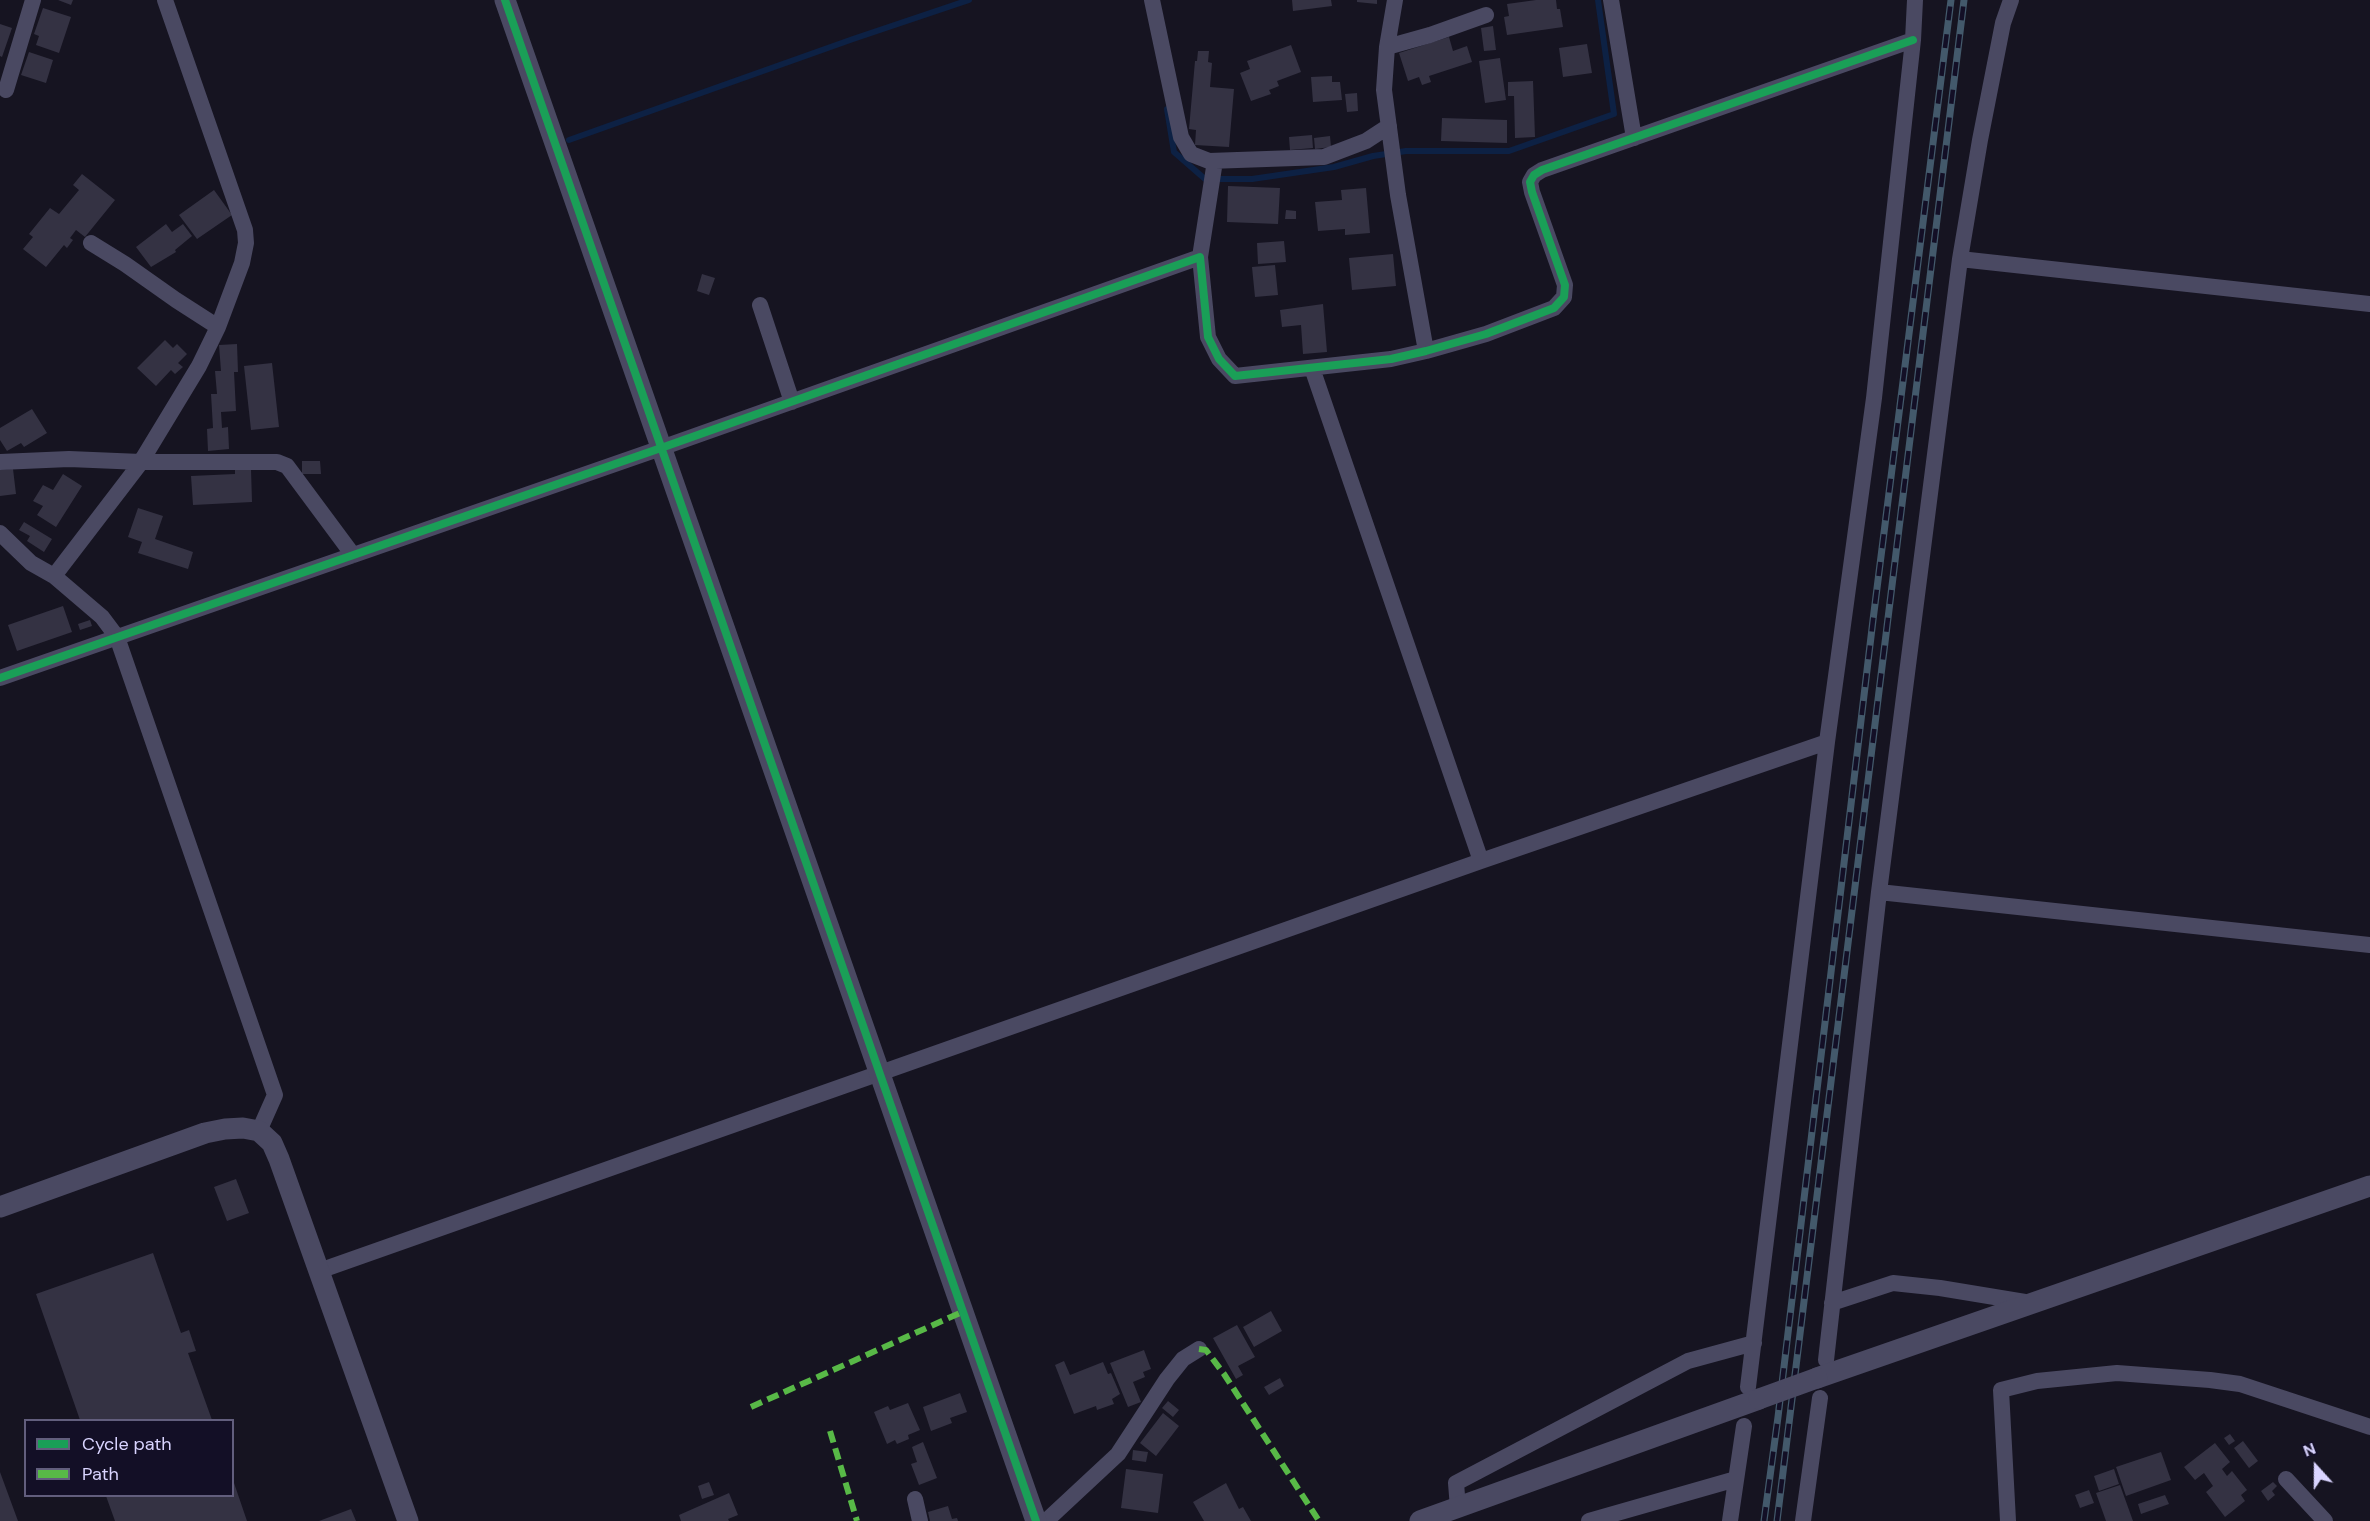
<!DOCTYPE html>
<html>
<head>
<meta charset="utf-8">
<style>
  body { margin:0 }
  #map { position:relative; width:2370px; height:1521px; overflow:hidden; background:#161421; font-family:"DM Sans",sans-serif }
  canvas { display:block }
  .legend { position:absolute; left:24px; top:1419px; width:210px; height:78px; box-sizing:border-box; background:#130f26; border:2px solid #625e7d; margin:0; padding:8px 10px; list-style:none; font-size:18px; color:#d9d4ff }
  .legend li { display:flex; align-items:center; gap:12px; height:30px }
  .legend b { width:30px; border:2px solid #625e7d }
  .north { position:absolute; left:2286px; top:1437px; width:60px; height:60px; -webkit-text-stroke:4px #130f26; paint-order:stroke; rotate:339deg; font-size:16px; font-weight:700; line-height:24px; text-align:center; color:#d9d4ff }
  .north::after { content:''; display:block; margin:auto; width:21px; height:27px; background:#d9d4ff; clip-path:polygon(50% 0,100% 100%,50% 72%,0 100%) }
</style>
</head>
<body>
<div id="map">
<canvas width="2370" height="1521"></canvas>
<ul class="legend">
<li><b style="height:8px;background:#1a9f57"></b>Cycle path</li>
<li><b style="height:8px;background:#58b947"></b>Path</li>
</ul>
<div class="north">N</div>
</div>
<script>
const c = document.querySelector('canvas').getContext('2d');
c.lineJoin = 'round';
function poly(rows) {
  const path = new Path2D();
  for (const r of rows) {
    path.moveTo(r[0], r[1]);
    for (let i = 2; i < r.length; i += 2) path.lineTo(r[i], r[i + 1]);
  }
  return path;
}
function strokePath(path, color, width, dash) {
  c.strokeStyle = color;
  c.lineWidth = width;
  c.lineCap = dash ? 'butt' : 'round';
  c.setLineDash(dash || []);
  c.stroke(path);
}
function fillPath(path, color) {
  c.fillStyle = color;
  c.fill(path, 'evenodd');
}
strokePath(poly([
  [1167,109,1174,152,1205,179,1252,179,1334,167,1373,156,1406,151,1509,151,1614,114,1598,0],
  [569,140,853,39,969,0]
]), '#0d2144', 6);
fillPath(poly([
  [58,0,73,0,71,5],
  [1292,0,1331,0,1332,6,1293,11],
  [1357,0,1377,0,1377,4,1357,2],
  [1536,0,1556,0,1557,9,1560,9,1563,27,1507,35,1504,17,1509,16,1507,4],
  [43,8,71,17,59,53,36,45,39,36,34,34],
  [0,24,12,28,2,57,0,56],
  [1493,26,1496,50,1484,51,1481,28],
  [1449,37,1453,51,1467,46,1472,62,1429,76,1431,82,1422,85,1419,77,1408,81,1399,53],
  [1587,44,1592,73,1563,77,1559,48],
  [1291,45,1301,72,1277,81,1279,86,1269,90,1271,94,1251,101,1240,73,1250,69,1247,61],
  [1198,51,1209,51,1208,62,1212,63,1210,87,1234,89,1229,147,1195,145,1196,130,1189,129,1195,61,1197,61],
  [29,52,53,60,46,83,21,75],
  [1500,58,1506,100,1485,103,1479,61],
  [1332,76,1332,82,1340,82,1342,100,1313,102,1311,77],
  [1533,81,1535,137,1515,138,1514,96,1508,96,1508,82],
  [1357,93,1358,111,1347,112,1345,94],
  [1442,118,1507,120,1507,143,1441,141],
  [1312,135,1313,148,1290,150,1289,137],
  [1330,136,1331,147,1315,149,1314,138],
  [82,174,115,200,85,237,76,230,70,238,73,240,67,248,64,245,46,267,23,249,33,237,29,234,50,208,59,214,79,190,73,185],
  [1228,186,1280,188,1278,224,1227,222],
  [1366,188,1370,233,1345,235,1345,229,1318,231,1315,202,1342,200,1341,190],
  [214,190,232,215,197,239,179,215],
  [1286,210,1296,211,1296,219,1285,219],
  [166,224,172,232,183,224,192,236,175,250,176,252,151,267,136,247],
  [1284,241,1286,262,1258,264,1257,243],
  [1393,254,1396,286,1352,290,1349,258],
  [1275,265,1278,295,1255,297,1252,267],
  [702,274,715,278,709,295,697,291],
  [1323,304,1327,352,1303,354,1301,325,1282,327,1280,310],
  [165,340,173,348,177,344,187,354,178,363,183,367,175,374,171,370,156,386,137,368],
  [237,344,238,372,234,372,236,411,221,412,222,428,228,427,229,449,208,451,207,429,213,428,211,394,217,394,215,371,221,371,219,345],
  [272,363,279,427,251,430,244,366],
  [32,409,47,433,24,447,21,443,7,451,0,440,0,428],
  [302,461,320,461,321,474,302,474],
  [13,469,16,494,0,496,0,470],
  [251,469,252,502,193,505,191,476,235,474,235,470],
  [63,474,82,486,56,527,37,515,43,506,33,501,43,485,53,490],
  [138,508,163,516,155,539,193,552,188,569,138,553,142,542,128,537],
  [24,522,52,539,44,552,27,541,30,536,19,530],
  [63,606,72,632,17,651,8,625],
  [90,620,92,626,80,630,78,624],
  [236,1179,249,1213,227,1221,214,1187],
  [153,1253,181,1333,189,1330,196,1351,188,1353,212,1420,80,1420,36,1294],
  [1271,1311,1282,1331,1254,1347,1243,1327],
  [1237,1325,1255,1357,1238,1366,1243,1375,1236,1379,1213,1338],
  [1144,1350,1151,1369,1143,1372,1145,1377,1133,1382,1141,1402,1128,1407,1110,1363],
  [1064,1361,1070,1375,1103,1362,1108,1374,1111,1373,1120,1394,1112,1399,1114,1404,1097,1410,1096,1406,1074,1414,1055,1365],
  [1280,1378,1284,1386,1269,1395,1264,1387],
  [960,1393,967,1412,950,1418,952,1423,931,1431,923,1407],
  [1168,1401,1179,1410,1173,1417,1162,1408],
  [908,1403,920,1430,908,1435,909,1439,897,1444,895,1440,887,1444,874,1412,888,1406,890,1410],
  [1163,1413,1179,1426,1156,1456,1140,1443],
  [2230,1434,2235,1441,2229,1445,2224,1438],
  [2243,1441,2258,1461,2249,1468,2234,1448],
  [923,1442,937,1478,919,1485,911,1464,917,1462,912,1447],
  [2215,1443,2230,1462,2222,1469,2227,1476,2232,1471,2247,1490,2241,1495,2245,1501,2225,1517,2206,1492,2213,1486,2204,1473,2195,1480,2184,1467],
  [1133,1450,1148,1452,1146,1462,1132,1460],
  [2161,1452,2171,1480,2126,1496,2116,1467],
  [1126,1469,1163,1474,1158,1513,1121,1508],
  [2114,1469,2119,1484,2099,1491,2094,1476],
  [0,1472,18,1521,0,1521],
  [233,1480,247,1521,115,1521,106,1496,232,1496],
  [709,1482,714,1495,702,1499,698,1486],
  [2273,1482,2277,1486,2272,1491,2275,1495,2268,1501,2261,1491],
  [1226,1483,1239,1509,1243,1507,1251,1521,1204,1521,1193,1502],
  [2120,1485,2133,1521,2106,1521,2096,1493],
  [2089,1490,2094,1503,2080,1508,2075,1495],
  [729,1493,738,1515,728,1519,729,1521,681,1521,679,1515],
  [2165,1495,2169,1504,2141,1514,2138,1504],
  [948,1506,952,1519,957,1518,958,1521,930,1521,928,1512],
  [351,1509,356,1521,319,1521]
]), '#343243');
strokePath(poly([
  [1152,0,1181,137,1191,154,1209,161,1324,157,1366,141,1389,126],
  [1395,0,1387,47,1384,90,1398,195,1426,351],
  [1611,0,1634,138],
  [1387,47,1430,35,1486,15],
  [6,90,33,0],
  [91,243,125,264,176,300,218,327],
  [1200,257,1215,161],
  [1960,259,2370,304],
  [760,305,792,402],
  [1312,368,1481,861],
  [0,462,69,459,141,462,277,462,287,466,353,555],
  [0,533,31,563,54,576,102,617,117,637,275,1095,259,1131],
  [54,576,139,465,199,366,218,327,242,263,246,243,245,230,165,0],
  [0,678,661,448,1200,257,1208,337,1219,359,1235,376,1391,359,1426,351,1486,334,1554,308,1564,297,1565,285,1532,192,1530,182,1534,175,1542,170,1913,40],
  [1879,892,2370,945],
  [319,1271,1481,861,1827,742],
  [1832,1303,1893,1283,1940,1288,2031,1303],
  [1826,1360,1879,892,1960,259,1980,140,2003,23,2011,0],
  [1748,1387,1827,742,1874,398,1913,40,1915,0],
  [2286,1479,2325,1521],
  [915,1499,920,1521],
  [1458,1508,1456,1483,1688,1361,1754,1343],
  [1046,1521,1118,1454,1167,1379,1183,1359,1199,1349],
  [1589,1521,1736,1479],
  [1730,1521,1744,1426],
  [1803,1521,1820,1398],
  [2008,1521,2001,1390,2037,1381,2117,1373,2210,1380,2240,1384,2370,1427]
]), '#4a4962', 16);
strokePath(poly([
  [505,0,1036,1521],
  [0,1207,205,1133,225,1129,243,1128,259,1131,272,1143,279,1159,408,1521],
  [1817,1378,2370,1186],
  [1420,1521,1759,1399]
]), '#4a4962', 21);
const rail = poly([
  [1764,1521,1778,1417,1873,620,1951,0],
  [1777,1521,1964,0]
]);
strokePath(rail, '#43596b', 7);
strokePath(rail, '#130f26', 4.5, [14]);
strokePath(poly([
  [1759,1399,1817,1378]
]), '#4a4962', 21);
strokePath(poly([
  [1199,1349,1206,1350,1224,1374,1319,1521],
  [751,1407,962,1312],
  [830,1431,857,1521]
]), '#58b947', 6, [12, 6]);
strokePath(poly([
  [505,0,1036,1521],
  [0,678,661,448,1200,257,1208,337,1219,359,1235,376,1391,359,1426,351,1486,334,1554,308,1564,297,1565,285,1532,192,1530,182,1534,175,1542,170,1913,40]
]), '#1a9f57', 8);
</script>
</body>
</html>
